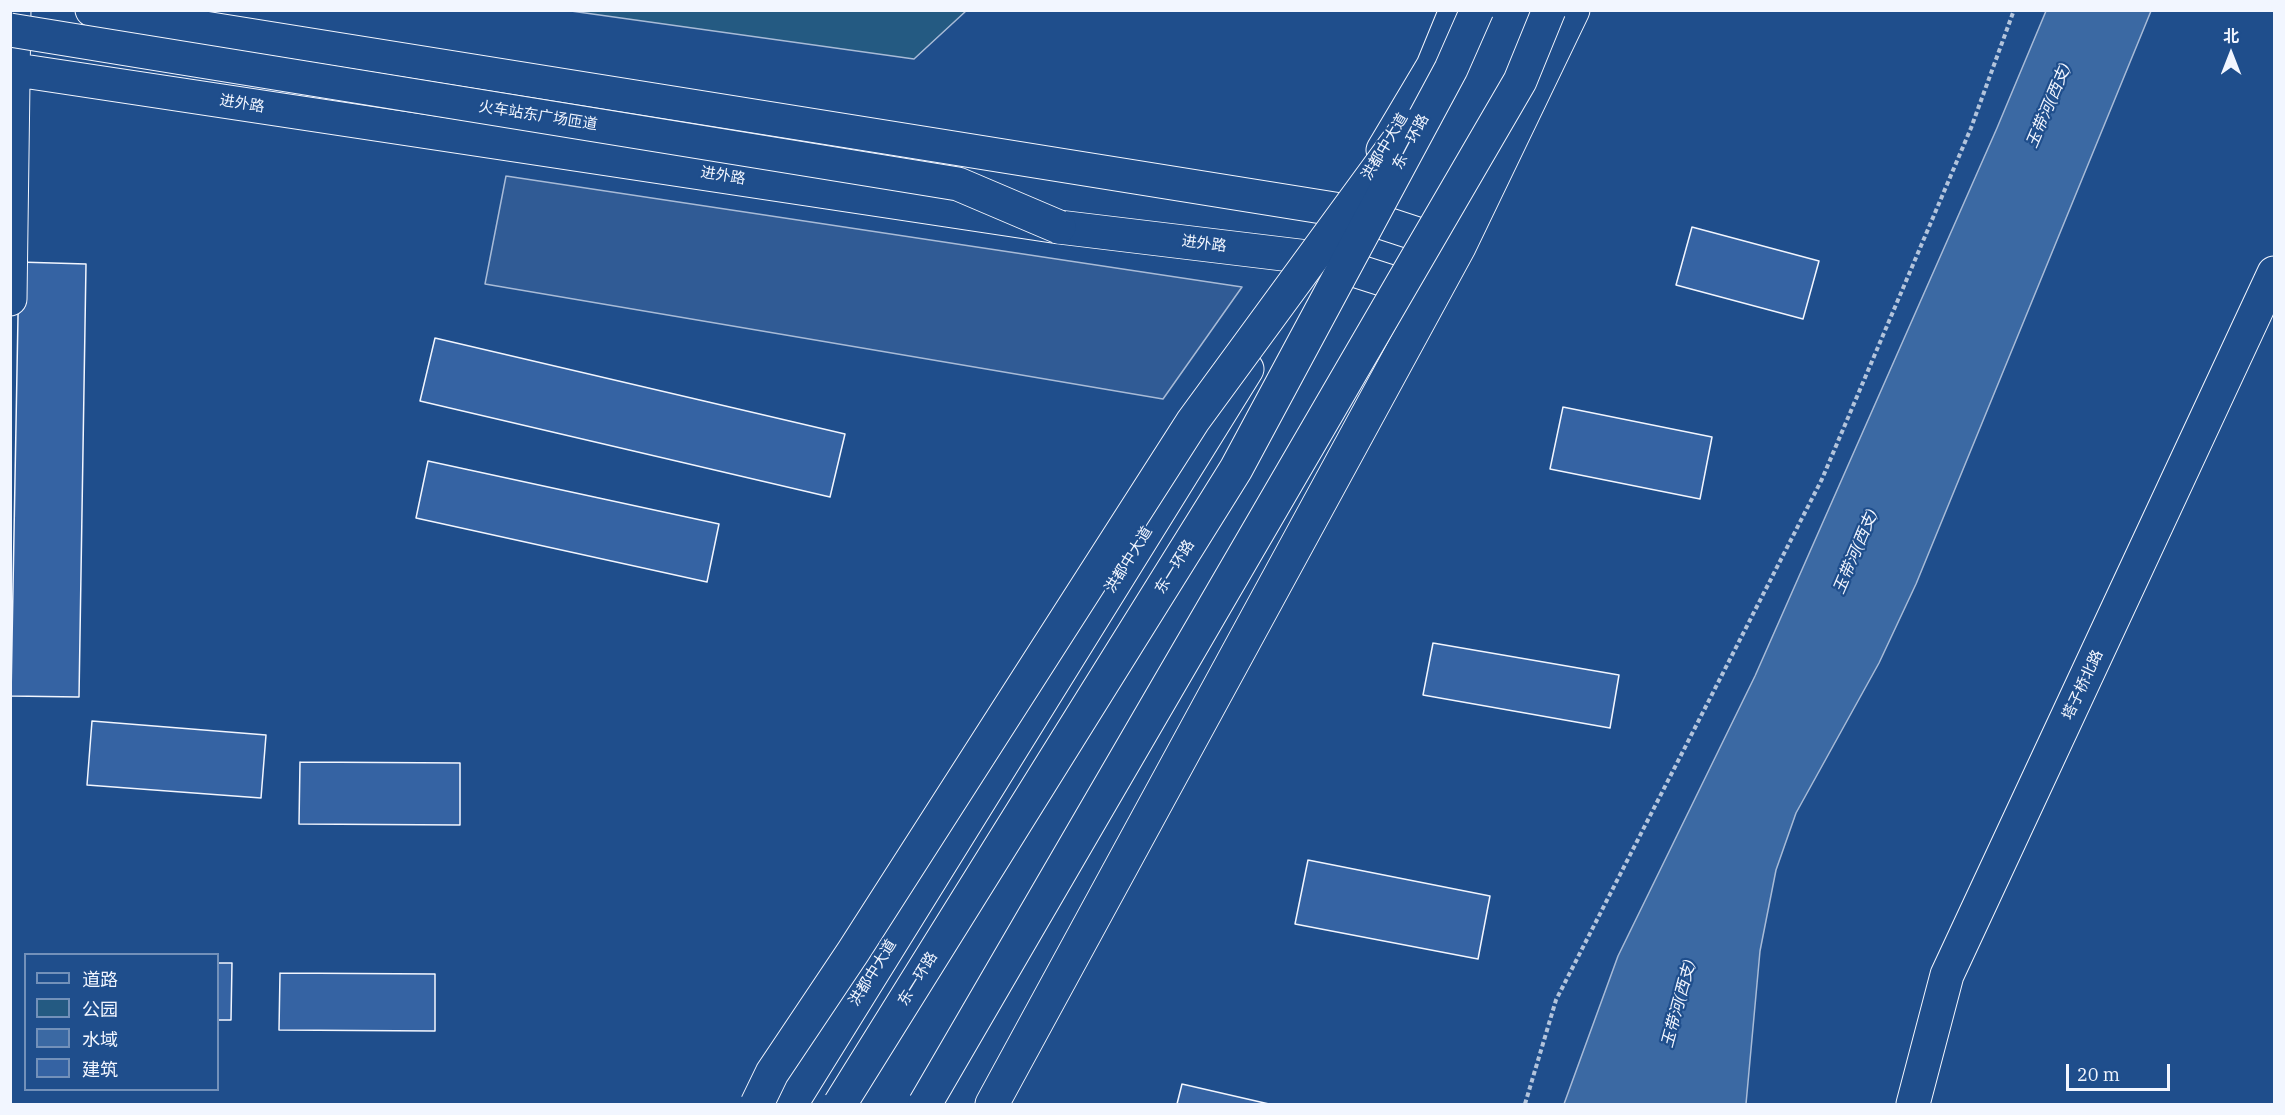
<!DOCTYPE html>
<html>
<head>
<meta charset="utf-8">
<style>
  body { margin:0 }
  #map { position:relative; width:2285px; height:1115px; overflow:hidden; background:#1f4e8c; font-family:"IBM Plex Serif","Noto Sans SC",serif }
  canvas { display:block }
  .frame { position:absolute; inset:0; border:12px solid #f2f6ff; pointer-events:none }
  .legend { position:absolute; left:24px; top:953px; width:195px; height:138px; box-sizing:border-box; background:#1f4e8c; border:2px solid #7391ba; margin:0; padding:8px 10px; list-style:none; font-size:18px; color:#f2f6ff }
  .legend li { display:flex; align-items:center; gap:12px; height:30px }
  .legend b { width:30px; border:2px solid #7391ba }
  .north { position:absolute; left:2201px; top:24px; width:60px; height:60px; -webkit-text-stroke:4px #1f4e8c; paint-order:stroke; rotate:0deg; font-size:16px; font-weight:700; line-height:24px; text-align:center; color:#f2f6ff }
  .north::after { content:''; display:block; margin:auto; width:21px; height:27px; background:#f2f6ff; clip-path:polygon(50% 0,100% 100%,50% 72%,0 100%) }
  .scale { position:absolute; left:2066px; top:1064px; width:104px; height:27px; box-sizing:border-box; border:3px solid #f2f6ff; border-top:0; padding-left:8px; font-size:18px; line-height:21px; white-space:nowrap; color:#f2f6ff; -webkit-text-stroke:4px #1f4e8c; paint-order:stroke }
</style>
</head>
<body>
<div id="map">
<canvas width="2285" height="1115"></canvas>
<div class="frame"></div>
<ul class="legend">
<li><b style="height:8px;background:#1f4e8c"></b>道路</li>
<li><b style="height:16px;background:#245a82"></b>公园</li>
<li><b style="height:16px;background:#3b69a3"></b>水域</li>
<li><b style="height:16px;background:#3563a3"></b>建筑</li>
</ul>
<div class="north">北</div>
<div class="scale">20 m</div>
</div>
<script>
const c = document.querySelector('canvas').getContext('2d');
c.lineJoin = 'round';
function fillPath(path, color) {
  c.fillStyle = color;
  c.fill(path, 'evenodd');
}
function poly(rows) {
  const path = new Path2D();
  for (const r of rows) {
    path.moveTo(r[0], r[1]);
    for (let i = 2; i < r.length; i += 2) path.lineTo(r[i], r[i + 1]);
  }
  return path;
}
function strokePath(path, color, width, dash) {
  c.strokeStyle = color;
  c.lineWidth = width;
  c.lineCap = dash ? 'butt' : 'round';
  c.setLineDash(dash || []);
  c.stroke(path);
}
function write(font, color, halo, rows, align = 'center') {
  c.font = font + ' "IBM Plex Serif","Noto Sans SC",serif';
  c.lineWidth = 4.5;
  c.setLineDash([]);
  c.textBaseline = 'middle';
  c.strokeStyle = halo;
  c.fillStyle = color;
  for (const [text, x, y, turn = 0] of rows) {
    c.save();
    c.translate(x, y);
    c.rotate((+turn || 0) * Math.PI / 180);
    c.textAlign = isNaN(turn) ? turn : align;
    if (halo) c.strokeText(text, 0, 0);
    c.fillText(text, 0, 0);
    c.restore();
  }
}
const green = poly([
  [571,11,966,10,966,11,914,59,571,11]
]);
fillPath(green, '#245a82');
strokePath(green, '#a8bbd7', 1.5);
const parking = poly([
  [506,176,1242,287,1163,399,485,284,506,176]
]);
fillPath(parking, '#305b95');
strokePath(parking, '#a8bbd7', 1.5);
const water = poly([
  [2046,11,2151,11,1916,584,1879,663,1796,813,1776,870,1760,951,1746,1104,1564,1104,1618,956,1755,676,1997,128,2046,11]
]);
fillPath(water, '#3b69a3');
strokePath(water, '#a8bbd7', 1.5);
const building = poly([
  [1692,227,1819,261,1803,319,1676,285,1692,227],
  [19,262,86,264,79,697,11,696,19,262],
  [435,338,845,434,830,497,420,401,435,338],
  [1563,407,1712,437,1700,499,1550,469,1563,407],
  [428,461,719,524,707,582,416,518,428,461],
  [1433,643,1619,675,1610,728,1423,695,1433,643],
  [92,721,266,735,261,798,87,785,92,721],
  [300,762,460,763,460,825,299,824,300,762],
  [1308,860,1490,896,1478,959,1295,924,1308,860],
  [218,963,232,963,231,1020,218,1020,218,963],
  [280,973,435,974,435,1031,279,1030,280,973],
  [1182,1084,1269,1104,1177,1104,1182,1084]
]);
fillPath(building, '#3563a3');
strokePath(building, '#f2f6ff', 1.5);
const minor = poly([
  [92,10,1347,211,1454,246],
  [10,69,1059,227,1316,258,1426,293],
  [10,299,14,10],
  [1913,1104,1947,975,2274,273]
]);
const major = poly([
  [1383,150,1433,66,1456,10],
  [791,1104,1247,369],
  [992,1104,1459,247,1573,10]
]);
strokePath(minor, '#f2f6ff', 35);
strokePath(major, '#f2f6ff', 35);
strokePath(poly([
  [1525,1104,1556,1000,1822,479,1971,128,2014,10]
]), '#b3c4dc', 4, [4.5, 3]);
strokePath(minor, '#1f4e8c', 33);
strokePath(major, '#1f4e8c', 33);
const majorBridge = poly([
  [757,1104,772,1073,853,952,1193,421,1409,126]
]);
const highwayBridge = poly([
  [10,30,958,184,1059,227],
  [840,1104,1236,469,1451,69,1477,10],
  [925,1104,1520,81,1549,10]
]);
strokePath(majorBridge, '#f2f6ff', 35, []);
strokePath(highwayBridge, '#f2f6ff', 35, []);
strokePath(majorBridge, '#1f4e8c', 33);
strokePath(highwayBridge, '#1f4e8c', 33);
write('15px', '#f2f6ff', '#1f4e8c', [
  ["进外路",242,104,9],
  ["火车站东广场匝道",538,116,9],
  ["东一环路",1411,142,-62],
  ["洪都中大道",1385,147,-59],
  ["进外路",723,176,9],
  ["进外路",1204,244,7],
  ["洪都中大道",1129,560,-58],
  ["东一环路",1175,567,-58],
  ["塔子桥北路",2083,685,-65],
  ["洪都中大道",873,973,-58],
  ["东一环路",918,979,-58]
]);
write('italic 16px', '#f2f6ff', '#1f4e8c', [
  ["玉带河(西支)",2049,106,-67],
  ["玉带河(西支)",1856,552,-67],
  ["玉带河(西支)",1679,1004,-75]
]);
</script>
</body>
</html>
